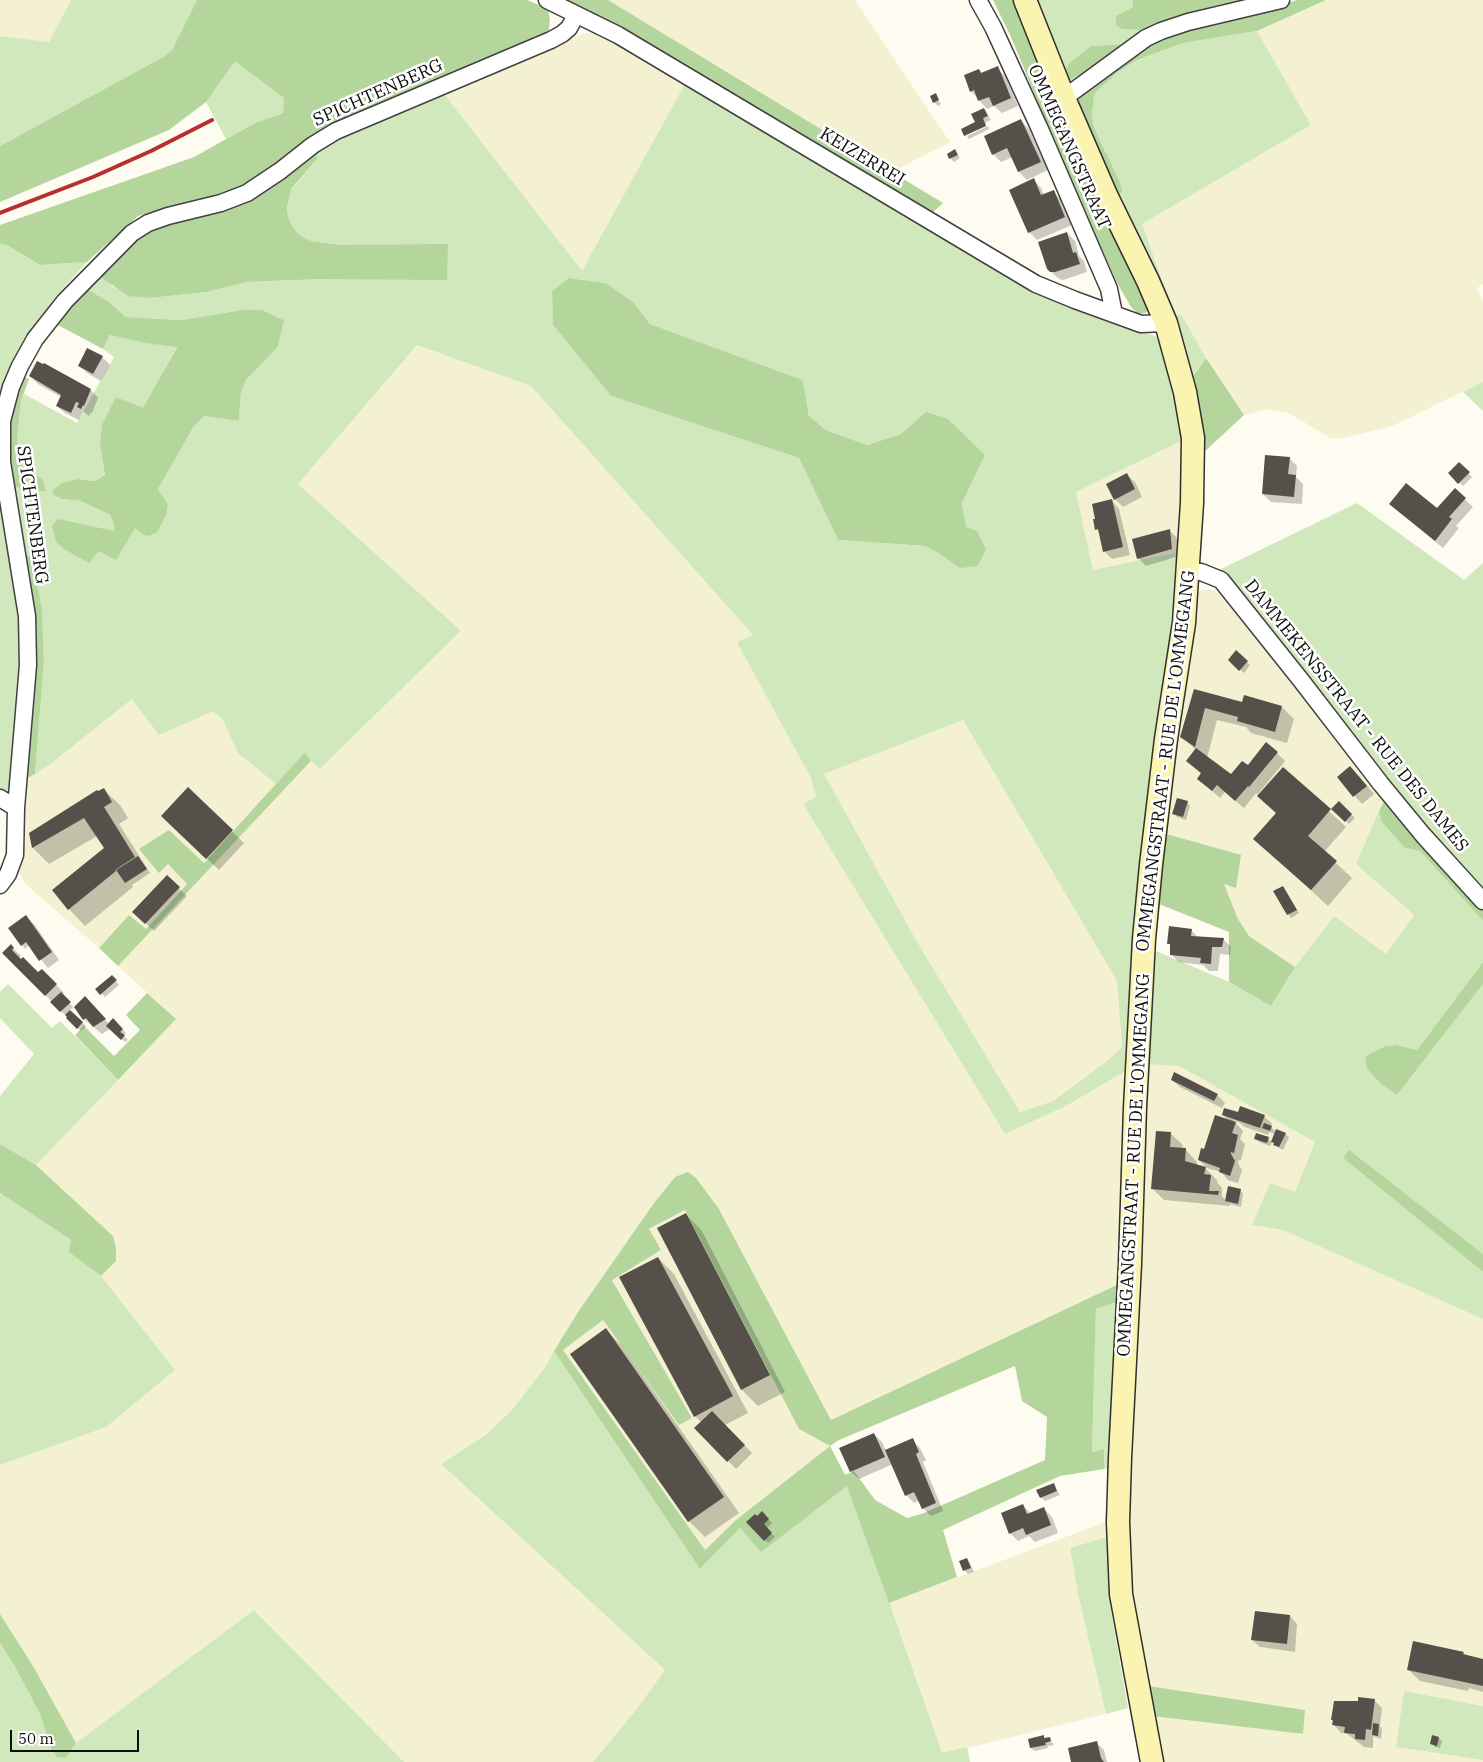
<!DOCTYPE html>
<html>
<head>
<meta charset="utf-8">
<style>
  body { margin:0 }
  #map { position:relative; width:1483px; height:1762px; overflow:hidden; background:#fefcf0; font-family:"IBM Plex Serif",serif }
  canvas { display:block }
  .scale { position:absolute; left:10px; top:1730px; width:129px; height:22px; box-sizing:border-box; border:2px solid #0e0e0e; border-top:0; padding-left:6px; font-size:15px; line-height:18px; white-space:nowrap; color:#0e0e0e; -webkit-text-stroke:4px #fff; paint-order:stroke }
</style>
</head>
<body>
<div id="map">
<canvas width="1483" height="1762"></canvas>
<div class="scale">50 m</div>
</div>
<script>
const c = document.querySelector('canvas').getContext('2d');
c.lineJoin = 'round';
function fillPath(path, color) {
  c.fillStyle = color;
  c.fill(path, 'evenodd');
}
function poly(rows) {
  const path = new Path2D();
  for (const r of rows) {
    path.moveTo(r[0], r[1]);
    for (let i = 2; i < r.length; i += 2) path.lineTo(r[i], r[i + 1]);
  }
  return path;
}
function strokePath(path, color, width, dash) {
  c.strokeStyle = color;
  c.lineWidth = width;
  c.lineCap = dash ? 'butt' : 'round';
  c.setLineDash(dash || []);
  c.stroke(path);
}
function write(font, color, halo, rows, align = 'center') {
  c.font = font + ' "IBM Plex Serif",serif';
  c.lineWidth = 5;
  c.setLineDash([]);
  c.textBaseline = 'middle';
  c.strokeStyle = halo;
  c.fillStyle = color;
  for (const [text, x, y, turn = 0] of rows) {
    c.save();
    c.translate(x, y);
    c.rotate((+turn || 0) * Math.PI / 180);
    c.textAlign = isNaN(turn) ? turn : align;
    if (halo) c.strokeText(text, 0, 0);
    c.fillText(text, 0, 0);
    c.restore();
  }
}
fillPath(poly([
  [0,0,71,0,49,42,0,36],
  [608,0,855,0,950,142,892,172],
  [1326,0,1483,0,1483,284,1477,288,1483,301,1483,382,1390,427,1343,438,1330,438,1291,414,1268,409,1244,415,1206,358,1181,314,1177,316,1162,280,1142,224,1311,125,1257,31],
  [590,33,605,36,686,82,582,272,441,90,582,34],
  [417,345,531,386,753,635,738,642,811,778,816,797,803,804,1005,1134,1066,1106,1129,1069,1121,1283,831,1420,719,1209,696,1178,688,1173,675,1177,654,1203,578,1312,545,1366,512,1410,487,1434,441,1464,665,1670,636,1710,593,1762,404,1762,254,1610,76,1743,33,1666,0,1614,0,1465,105,1427,175,1370,101,1276,116,1261,113,1236,36,1165,176,1019,118,966,311,761,320,769,461,632,298,484],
  [1185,439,1183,551,1092,570,1076,492],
  [1207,589,1214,590,1224,600,1387,796,1356,864,1414,915,1386,955,1334,916,1295,967,1249,936,1238,919,1224,884,1236,887,1163,833,1194,610,1198,592],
  [132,699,194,719,212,710,223,720,238,753,276,784,204,863,169,830,159,872,168,864,187,883,146,929,129,915,99,948,24,883,19,871,24,828,25,779,49,765],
  [963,720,1117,981,1122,1047,1107,1061,1053,1101,1020,1112,916,940,823,774],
  [1146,1064,1179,1066,1315,1142,1295,1193,1270,1183,1253,1225,1283,1230,1483,1319,1483,1706,1404,1691,1397,1747,1483,1760,1483,1762,1161,1762,1152,1716,1302,1734,1305,1710,1149,1686,1129,1575,1127,1559],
  [685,1210,799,1429,830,1446,736,1520,705,1550,563,1350,603,1320,679,1424,692,1418,612,1279,661,1251,649,1230],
  [1111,1520,1110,1536,1070,1548,1078,1594,1106,1714,942,1754,889,1603]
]), '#f3f1d2');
fillPath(poly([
  [71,0,197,0,172,50,165,56,0,146,0,36,49,42],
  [1036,0,1132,0,1133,7,1117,16,1150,30,1125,44,1091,46,1063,71],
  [1257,31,1311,125,1142,224,1162,280,1177,316,1181,314,1206,358,1197,371,1190,377,1112,194,1106,152,1094,127,1092,115,1094,96,1098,90,1118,72,1137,60,1183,43],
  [235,60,284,98,283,113,255,123,226,139,206,102],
  [686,82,1057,299,1155,336,1163,342,1185,439,1076,492,1093,570,1183,551,1129,1069,1066,1106,1005,1134,803,804,816,797,811,778,737,642,753,635,531,386,417,345,298,484,461,631,320,769,311,761,305,752,276,784,238,753,223,720,213,711,159,735,132,699,49,765,35,774,44,661,42,610,23,555,14,487,46,492,43,479,35,474,20,456,17,440,21,401,24,394,77,423,114,357,103,349,110,335,145,343,177,346,143,409,116,397,100,445,105,475,95,481,78,479,62,499,81,501,110,515,114,524,114,531,99,550,135,528,148,536,157,533,167,514,168,504,158,489,194,426,204,416,239,421,241,392,246,380,278,347,284,320,262,310,242,310,181,320,126,317,109,302,87,289,101,270,112,286,128,295,150,298,207,292,247,282,322,279,341,245,311,241,298,234,291,224,288,216,287,206,292,189,318,158,313,152,347,131,441,90,582,271],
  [570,278,606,283,633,302,650,324,803,380,809,416,826,430,867,445,901,434,926,413,985,455,962,503,966,528,940,554,925,546,838,540,799,458,611,396,553,325,552,291],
  [963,720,1117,981,1122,1047,1107,1061,1053,1101,1020,1112,916,940,824,774],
  [0,244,7,245,40,265,87,262,56,296,31,331,0,406],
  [1483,382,1483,411,1463,392],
  [0,483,18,610,20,659,11,793,0,789],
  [1357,503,1464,580,1483,563,1483,892,1387,780,1219,570],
  [1379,811,1381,821,1405,848,1420,851,1483,921,1483,962,1417,1050,1397,1045,1386,1046,1365,1058,1367,1069,1382,1085,1397,1095,1483,984,1483,1254,1349,1151,1343,1158,1483,1272,1483,1319,1283,1230,1252,1225,1270,1183,1295,1192,1315,1142,1179,1066,1146,1064,1149,948,1229,982,1271,1006,1295,967,1334,916,1386,954,1414,915,1356,864],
  [8,984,52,1028,60,1021,118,1080,36,1165,0,1144,0,1096,34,1054,0,1018,0,992],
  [0,1193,71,1240,70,1252,101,1276,175,1370,106,1427,0,1465],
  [1120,1301,1113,1467,1104,1469,1104,1449,1092,1452,1096,1309],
  [554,1351,700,1569,740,1528,761,1551,848,1485,942,1753,967,1747,970,1762,593,1762,636,1710,665,1670,441,1464,487,1434,512,1410,545,1367],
  [1110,1536,1108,1574,1111,1611,1128,1708,1106,1714,1078,1594,1070,1548],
  [254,1610,404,1762,0,1762,0,1643,14,1665,40,1714,51,1748,66,1758,76,1743],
  [1404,1691,1483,1706,1483,1760,1396,1747]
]), '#d1e7bc');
fillPath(poly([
  [197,0,527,0,548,9,550,20,549,30,535,41,266,172,240,188,138,216,87,262,40,265,7,245,0,244,0,225,194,157,255,123,283,113,284,98,235,61,206,102,169,130,0,202,0,146,165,56,172,50],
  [557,0,608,0,943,203,930,215],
  [993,0,1013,0,1149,305,1146,313,1138,314,1131,307,1116,281,1046,122,1011,37],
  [1132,0,1254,0,1150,30,1122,29,1116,25,1116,16,1133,7],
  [1298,0,1326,0,1257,31,1183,43,1137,60,1118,72,1098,90,1094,96,1092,115,1094,127,1120,183,1122,191,1119,194,1112,194,1079,113,1078,101,1081,93,1093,78,1087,70,1066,83,1063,71,1071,62,1091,46,1125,44],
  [313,152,318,158,292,188,287,206,288,216,291,224,298,234,311,241,341,245,448,244,447,280,322,279,247,282,207,292,150,298,128,296,102,278,101,270,104,264,150,229,202,215],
  [569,278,606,283,633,302,650,324,803,380,809,416,826,430,867,445,901,434,926,412,948,419,985,455,962,503,966,527,977,531,986,549,978,566,960,568,940,554,925,546,838,540,799,458,611,396,553,325,552,291],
  [87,289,109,302,126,317,181,320,242,310,262,310,284,320,278,347,246,380,241,392,239,421,204,416,194,426,158,489,168,504,167,514,157,533,148,536,143,535,135,528,116,560,99,551,89,563,64,549,56,542,52,526,58,519,114,531,114,524,110,515,81,501,62,499,52,494,54,489,62,483,78,479,95,481,105,475,100,445,102,425,116,397,143,408,177,347,145,343,110,335,103,349,54,323],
  [1206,358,1244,415,1202,454,1190,378,1197,371],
  [21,376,29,379,21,401,19,420,17,440,20,456,35,474,43,479,46,492,14,487,8,450,9,423],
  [23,555,32,556,42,610,44,661,35,774,25,779],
  [305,752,311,761,118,966,99,948,129,915,146,929,187,884,168,864,159,873,139,849,169,830,204,863],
  [1387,796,1483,907,1483,921,1420,851,1405,848,1381,821,1379,811],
  [1163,833,1241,855,1236,888,1224,884,1238,919,1249,936,1295,967,1271,1006,1229,982,1229,932,1154,902],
  [1483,962,1483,984,1397,1095,1382,1085,1367,1069,1365,1058,1371,1053,1386,1046,1397,1045,1417,1050],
  [147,993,176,1019,118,1080,75,1035,84,1026,114,1056,140,1030,126,1015],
  [0,1144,36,1165,113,1236,116,1248,116,1261,101,1276,69,1252,71,1240,0,1193],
  [1349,1150,1483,1254,1483,1272,1343,1158],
  [688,1172,696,1178,719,1209,831,1420,1121,1283,1120,1301,1096,1309,1092,1452,1104,1449,1104,1469,1060,1476,943,1530,957,1577,889,1603,847,1486,761,1552,740,1528,700,1569,554,1351,578,1312,654,1203,675,1177],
  [685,1210,799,1429,830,1446,736,1520,705,1550,563,1350,603,1320,679,1425,692,1418,612,1280,661,1250,649,1229],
  [1015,1366,1022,1401,1047,1417,1045,1460,924,1513,907,1518,875,1500,854,1471,845,1475,830,1446,839,1440],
  [0,1614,33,1666,76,1743,66,1758,57,1757,51,1748,40,1714,14,1665,0,1643],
  [1149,1686,1305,1710,1303,1734,1152,1716]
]), '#b4d69c');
fillPath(poly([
  [997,68,1005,76,1018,106,1002,113,994,106,987,109,971,91,979,70,983,74],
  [935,95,941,104,938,106,934,102],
  [984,109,991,120,986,122,986,124,965,134,977,123],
  [1021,121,1029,129,1048,170,1027,180,1019,172,1013,157,1001,162,993,154],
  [988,126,989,129,969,139,967,136],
  [955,151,960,158,954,162,950,158],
  [1033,180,1041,188,1044,195,1053,192,1061,199,1072,225,1037,240,1029,232],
  [1067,233,1075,241,1079,256,1084,261,1087,272,1063,280,1059,279,1048,269],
  [102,357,110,365,101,381,87,373,79,365],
  [30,376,91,390,98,398,92,413,91,412,89,416,83,411,79,420,65,413,57,406,61,397,38,384],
  [1289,458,1297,466,1296,477,1303,484,1302,504,1271,502,1263,494],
  [1459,463,1472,477,1463,486,1450,473],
  [1127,475,1135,482,1142,497,1123,507,1115,499],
  [1455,490,1473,507,1456,526,1459,528,1443,548,1390,504,1437,509],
  [1112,501,1119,509,1130,555,1112,559,1104,551,1100,532,1096,529],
  [1169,530,1177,538,1179,556,1146,566,1138,558],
  [1236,652,1250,665,1244,673,1229,660],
  [1195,691,1243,704,1245,697,1282,707,1294,719,1287,743,1251,733,1246,727,1217,720,1207,758,1232,776,1277,753,1285,761,1258,794,1260,795,1283,769,1346,827,1324,852,1352,878,1328,906,1255,839,1277,814,1260,796,1256,793,1244,808,1225,792,1220,798,1199,779,1202,774,1195,768,1196,750,1181,736],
  [1358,775,1374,794,1362,804,1338,777],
  [103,789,120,805,128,818,119,824,150,873,132,885,133,887,85,926,69,909,54,890,105,848,97,836,49,864,33,848,30,833],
  [188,789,244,843,219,870,175,828],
  [1187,802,1190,806,1186,820,1177,817,1174,813],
  [1339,803,1355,818,1349,824,1333,809],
  [167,877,187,896,154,931,134,912],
  [1283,887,1299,913,1291,918,1275,892],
  [26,917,34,924,59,960,48,968,29,945,25,949,22,945],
  [1191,930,1198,937,1223,939,1231,947,1230,955,1220,954,1218,971,1209,971,1203,965,1179,962,1171,954,1172,946,1168,943],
  [11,946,21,956,19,958,38,974,42,970,64,993,62,995,73,1007,69,1011,86,1026,81,1031,68,1018,69,1017,66,1014,65,1015,4,953],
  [112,977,119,985,105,997,97,989],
  [93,1006,109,1024,113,1020,126,1033,123,1035,128,1040,125,1042,111,1028,102,1034,84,1019,75,1007],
  [1172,1080,1217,1095,1225,1103,1222,1108,1180,1087],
  [1237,1113,1264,1116,1272,1124,1271,1127,1276,1132,1285,1134,1289,1137,1283,1150,1274,1145,1275,1134,1269,1132,1268,1135,1245,1127,1240,1123,1233,1120,1243,1131,1240,1139,1245,1144,1241,1160,1239,1160,1238,1163,1242,1170,1238,1183,1228,1180,1221,1172,1207,1168,1199,1160,1204,1151,1229,1121,1223,1115],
  [1170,1133,1183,1145,1182,1149,1185,1149,1197,1162,1197,1166,1205,1168,1217,1180,1217,1182,1222,1188,1222,1196,1226,1201,1240,1190,1243,1194,1241,1207,1230,1204,1230,1206,1164,1200,1152,1188],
  [1256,1138,1268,1138,1272,1142,1270,1146,1259,1142],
  [686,1214,702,1231,785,1392,758,1406,742,1390],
  [658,1258,674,1274,748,1413,725,1425,752,1453,736,1469,696,1428,702,1423,695,1416],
  [606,1330,622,1346,739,1513,705,1537,689,1521],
  [874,1434,882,1442,886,1451,912,1440,920,1448,926,1460,923,1462,943,1511,931,1516,923,1508,920,1500,914,1503,906,1495,893,1464,859,1479,851,1472],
  [1053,1484,1060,1495,1045,1501,1041,1497],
  [1023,1505,1031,1514,1044,1509,1052,1517,1058,1533,1035,1542,1029,1536,1018,1541,1010,1533],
  [762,1513,772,1523,766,1529,775,1537,768,1543,748,1522],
  [967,1559,970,1563,974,1572,968,1574,964,1570],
  [1290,1616,1297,1624,1295,1652,1260,1647,1252,1640],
  [1463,1653,1466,1656,1483,1660,1483,1692,1469,1688,1468,1691,1420,1681,1408,1669],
  [1374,1700,1382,1708,1380,1726,1382,1729,1381,1739,1373,1736,1373,1748,1364,1747,1346,1733,1341,1733,1334,1725,1332,1720,1359,1703],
  [1043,1737,1045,1739,1049,1738,1054,1745,1048,1746,1048,1748,1035,1751,1031,1748,1029,1740],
  [1439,1738,1442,1741,1440,1748,1435,1747,1431,1743],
  [1096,1742,1104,1750,1107,1762,1073,1762]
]), '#0003');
fillPath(poly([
  [998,66,1011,98,993,106,989,97,978,101,974,90,970,92,964,75,979,69,981,73],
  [936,93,939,100,933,103,930,96],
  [984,108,988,116,983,118,986,126,964,136,961,129,975,122,971,114],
  [1021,119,1041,162,1018,172,1007,148,992,155,984,136],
  [955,149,958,155,949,159,947,154],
  [1034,178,1041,195,1054,190,1065,217,1028,233,1009,190],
  [1067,232,1073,253,1076,252,1080,264,1055,272,1050,272,1047,269,1038,242],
  [87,348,103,356,93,374,78,366],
  [37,361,43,364,44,363,91,389,84,406,83,405,81,409,77,407,79,403,76,402,71,413,56,406,61,395,29,376],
  [1265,455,1290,457,1288,474,1296,475,1294,497,1262,494],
  [1459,462,1470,472,1458,484,1448,473],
  [1127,473,1135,489,1114,500,1106,484],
  [1406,483,1437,508,1455,488,1466,498,1449,517,1452,519,1435,541,1389,504],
  [1112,499,1123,547,1103,552,1098,529,1095,530,1093,519,1095,519,1092,504],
  [1170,529,1172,549,1137,559,1132,539],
  [1236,650,1248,661,1239,671,1228,660],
  [1194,689,1242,702,1244,695,1282,706,1275,732,1237,721,1238,717,1205,708,1195,747,1180,737],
  [1266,742,1278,752,1249,787,1248,786,1235,801,1217,785,1212,791,1197,779,1201,773,1186,761,1196,748,1231,774,1242,761,1248,765],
  [1350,766,1367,786,1353,797,1337,777],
  [1283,767,1331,809,1308,836,1337,861,1311,890,1253,839,1276,813,1257,796],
  [188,787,233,830,206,859,161,816],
  [104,788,112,802,104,807,135,857,115,870,116,871,68,910,52,890,104,848,84,818,32,848,29,833,97,790,98,791],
  [1177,798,1188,801,1183,817,1172,814],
  [1339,801,1352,814,1345,822,1331,809],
  [138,856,147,869,125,883,116,870],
  [167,875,180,887,145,924,132,912],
  [1283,886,1297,910,1287,915,1273,891],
  [26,915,52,952,39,961,26,942,21,946,8,928],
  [1169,926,1192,929,1191,936,1224,938,1222,947,1212,947,1211,964,1200,963,1201,958,1170,955,1170,944,1167,944],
  [11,944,14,948,12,950,21,959,23,957,38,972,42,969,57,984,45,996,2,953],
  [112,975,117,980,100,995,95,989],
  [61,992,71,1002,60,1012,50,1002],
  [85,996,106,1019,93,1027,86,1018,83,1020,74,1007],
  [70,1010,83,1022,77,1029,66,1018,67,1017,65,1015],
  [113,1018,123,1029,120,1032,125,1035,121,1040,106,1026],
  [1174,1072,1218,1094,1214,1101,1171,1080],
  [1240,1106,1265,1115,1260,1128,1222,1115,1224,1108,1238,1112],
  [1215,1115,1236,1122,1232,1133,1238,1135,1234,1153,1231,1152,1231,1154,1235,1161,1230,1176,1219,1172,1220,1168,1198,1160,1201,1148,1204,1149],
  [1264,1123,1272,1126,1270,1131,1262,1128],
  [1276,1129,1286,1133,1279,1147,1273,1145,1274,1143,1271,1142],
  [1156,1131,1171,1132,1170,1147,1186,1148,1185,1161,1206,1167,1204,1174,1211,1175,1209,1191,1219,1191,1218,1195,1151,1189],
  [1256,1133,1269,1137,1267,1143,1254,1139],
  [1228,1186,1241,1189,1238,1204,1225,1201],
  [686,1213,770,1375,741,1390,657,1228],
  [658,1257,733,1396,694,1417,619,1277],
  [606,1328,724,1497,688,1522,570,1354],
  [712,1411,745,1445,727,1462,694,1428],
  [874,1433,885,1457,850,1472,839,1448],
  [913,1438,919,1452,916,1454,936,1503,922,1509,914,1492,905,1496,885,1450],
  [1054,1483,1057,1491,1040,1498,1036,1490],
  [1023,1504,1027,1514,1044,1507,1051,1525,1026,1535,1023,1528,1009,1534,1001,1513],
  [762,1511,769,1519,764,1524,772,1533,764,1541,746,1522,755,1514,757,1516],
  [967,1558,971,1568,963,1571,959,1561],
  [1255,1611,1290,1615,1287,1644,1251,1640],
  [1413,1641,1464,1652,1463,1654,1483,1659,1483,1686,1407,1670],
  [1358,1697,1375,1699,1371,1730,1366,1729,1365,1740,1355,1739,1355,1734,1344,1733,1345,1727,1332,1725,1333,1720,1331,1720,1334,1701,1358,1701],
  [1373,1723,1379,1724,1378,1736,1372,1735],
  [1044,1735,1044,1738,1050,1737,1051,1741,1045,1743,1046,1745,1030,1748,1028,1739],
  [1432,1735,1439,1737,1437,1746,1430,1744],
  [1097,1741,1101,1758,1104,1762,1071,1762,1068,1748]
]), '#56504b');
const street = poly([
  [547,0,618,35,1036,284,1075,300,1141,324,1166,323],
  [978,0,993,27,1039,127,1109,289,1114,314],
  [1064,98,1146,38,1161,31,1188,22,1281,0],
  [1188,571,1201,572,1221,580,1300,679,1381,784,1423,835,1483,901],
  [0,798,16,808],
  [0,885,8,874,15,855,16,808,28,665,27,616,2,462,2,421,11,387,20,366,35,339,65,301,132,233,148,223,168,216,221,203,247,193,280,171,313,145,336,131,551,40,562,34,569,28,576,15]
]);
const secondary = poly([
  [1025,0,1064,98,1106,195,1148,281,1166,323,1185,392,1193,438,1192,503,1184,623,1166,739,1151,865,1144,939,1135,1108,1130,1264,1120,1458,1118,1522,1121,1594,1152,1762]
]);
strokePath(street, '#414141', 19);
strokePath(secondary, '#303030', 25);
strokePath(street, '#fff', 16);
strokePath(secondary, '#faf4b0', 22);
strokePath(poly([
  [0,213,93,177,151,151,212,120]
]), '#b62f31', 4);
write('18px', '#0e0e0e', '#fff', [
  ["SPICHTENBERG",378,93,-24],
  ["OMMEGANGSTRAAT",1069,147,66],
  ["KEIZERREI",862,157,31],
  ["SPICHTENBERG",32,515,82],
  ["DAMMEKENSSTRAAT - RUE DES DAMES",1356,716,51],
  ["OMMEGANGSTRAAT - RUE DE L'OMMEGANG",1166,761,-83],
  ["OMMEGANGSTRAAT - RUE DE L'OMMEGANG",1134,1165,-87]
]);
</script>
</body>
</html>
